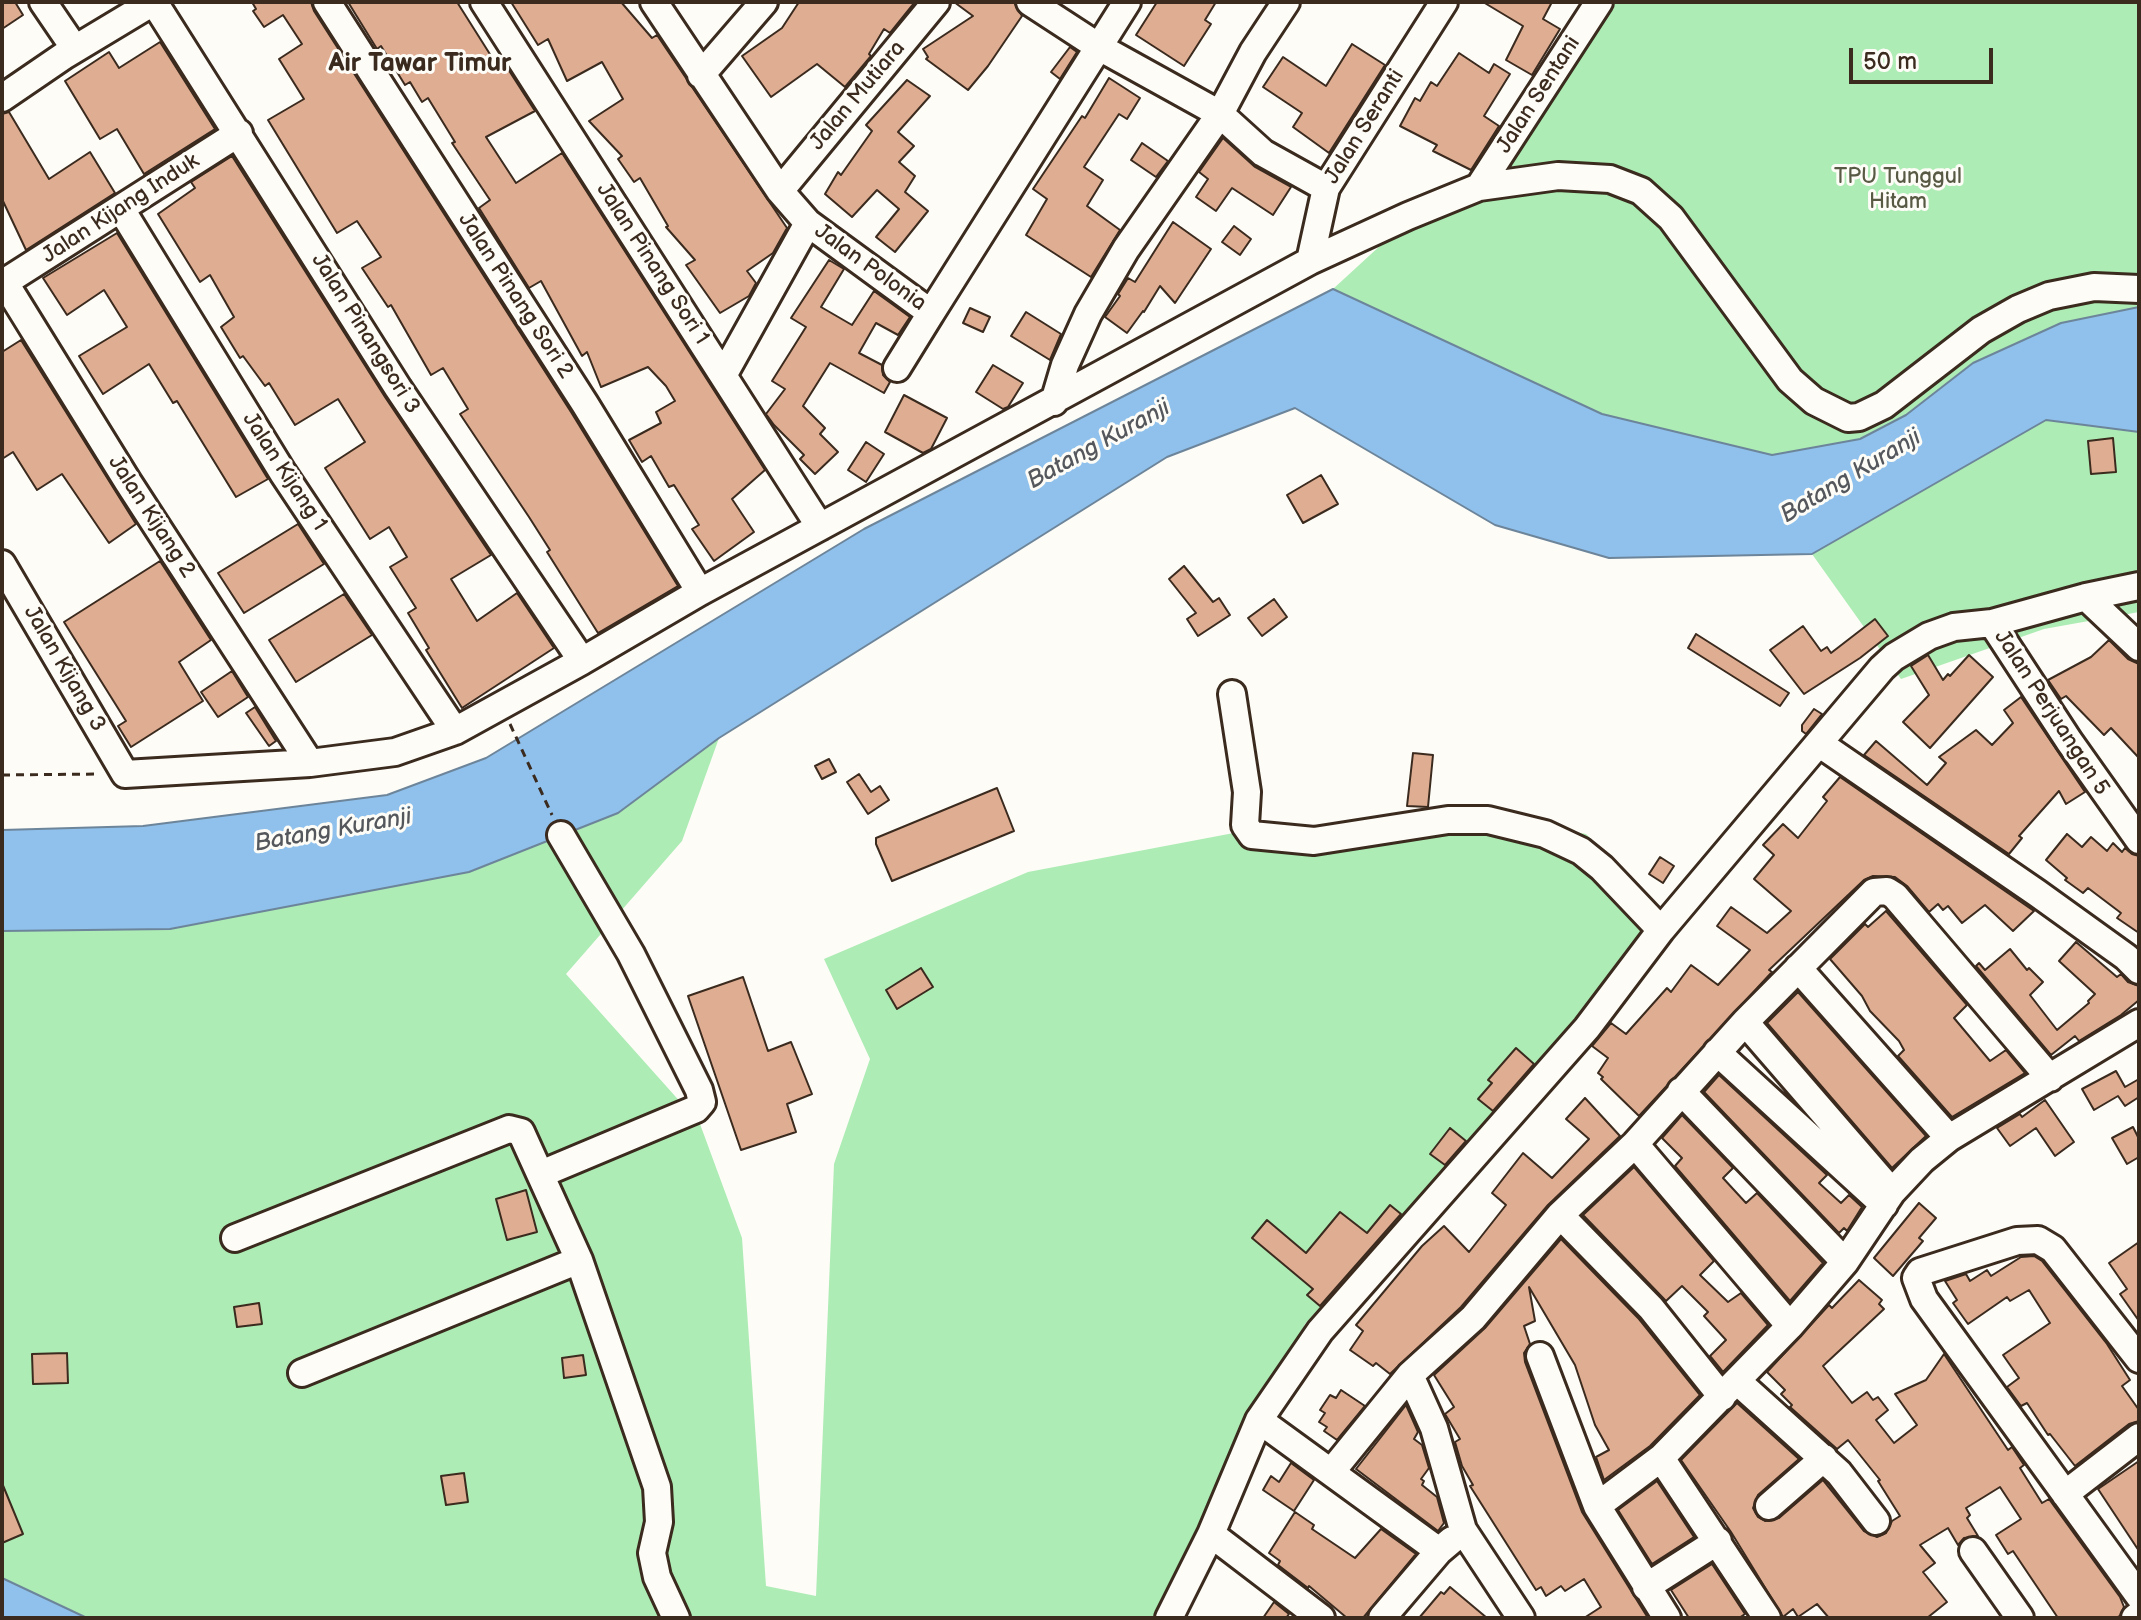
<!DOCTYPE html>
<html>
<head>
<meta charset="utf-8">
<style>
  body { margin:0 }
  #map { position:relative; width:2141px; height:1620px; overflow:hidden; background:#fdfcf7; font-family:"Balsamiq Sans",sans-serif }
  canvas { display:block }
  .frame { position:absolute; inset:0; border:4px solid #3b2a1e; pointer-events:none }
  .scale { position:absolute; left:1849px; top:48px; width:144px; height:36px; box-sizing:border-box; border:4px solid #3b2a1e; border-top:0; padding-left:10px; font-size:24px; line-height:28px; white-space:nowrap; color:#3b2a1e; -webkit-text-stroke:6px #fdfcf7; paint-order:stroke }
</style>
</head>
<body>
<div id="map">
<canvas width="2141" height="1620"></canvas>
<div class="frame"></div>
<div class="scale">50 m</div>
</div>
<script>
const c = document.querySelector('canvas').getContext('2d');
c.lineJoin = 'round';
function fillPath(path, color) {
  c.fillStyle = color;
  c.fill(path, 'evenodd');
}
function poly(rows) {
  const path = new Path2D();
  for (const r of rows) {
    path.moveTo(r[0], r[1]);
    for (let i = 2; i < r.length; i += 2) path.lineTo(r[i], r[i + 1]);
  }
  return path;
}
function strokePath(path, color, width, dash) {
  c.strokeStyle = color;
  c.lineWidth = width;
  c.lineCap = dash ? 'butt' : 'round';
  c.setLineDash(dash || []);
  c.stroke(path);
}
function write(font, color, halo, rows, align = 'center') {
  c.font = font + ' "Balsamiq Sans",sans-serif';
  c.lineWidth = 6;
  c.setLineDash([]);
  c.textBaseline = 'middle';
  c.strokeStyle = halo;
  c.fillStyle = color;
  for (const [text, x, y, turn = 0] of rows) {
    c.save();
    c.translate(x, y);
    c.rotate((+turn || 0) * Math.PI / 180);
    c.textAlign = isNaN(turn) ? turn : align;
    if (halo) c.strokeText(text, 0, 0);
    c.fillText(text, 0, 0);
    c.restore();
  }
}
fillPath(poly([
  [1606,2,2139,2,2139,307,2061,323,1973,363,1906,415,1860,439,1772,455,1602,414,1333,289,1394,233,1493,184],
  [2046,420,2139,432,2139,612,2044,629,1901,679,1812,554],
  [719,738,682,841,566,974,700,1124,742,1238,766,1586,816,1596,834,1164,870,1059,824,959,1028,872,1255,829,1485,814,1586,834,1676,923,1305,1324,1169,1618,87,1618,2,1578,2,931,170,929,618,813]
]), '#adecb4');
const water = poly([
  [1333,289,1602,414,1772,455,1860,439,1906,415,1973,363,2061,323,2139,307,2139,432,2046,420,1812,554,1609,558,1495,525,1295,408,1167,457,719,738,618,813,469,872,170,929,2,931,2,830,143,826,387,795,486,758,864,529,1333,289],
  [2,1578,87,1618,2,1618,2,1578]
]);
fillPath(water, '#8fc1ec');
strokePath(water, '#6d859a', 2);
const building = poly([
  [2,2,15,2,23,15,2,29,2,2],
  [252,2,311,2,314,11,571,412,678,586,598,633,547,552,550,550,529,517,460,414,468,409,443,368,431,375,391,305,388,307,362,268,381,257,357,221,337,233,268,120,304,99,279,59,302,44,283,15,264,27,253,11,256,9,252,2],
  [348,2,457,2,493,59,499,55,535,111,486,137,516,183,562,153,765,470,732,499,754,532,714,561,692,529,699,525,674,485,669,487,651,456,642,462,629,440,661,423,656,412,675,401,666,386,648,367,601,387,587,352,582,356,541,281,529,288,479,208,490,200,452,143,455,142,428,98,422,102,410,82,405,85,381,46,377,49,348,2],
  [511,2,621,2,652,38,657,35,787,228,773,253,747,271,756,283,749,296,720,313,686,265,695,260,666,227,668,226,640,178,634,182,618,159,622,156,589,121,623,99,602,62,567,81,548,39,538,45,511,2],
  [799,2,915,2,890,33,884,29,869,54,871,56,845,87,817,64,771,97,742,56,782,28,799,2],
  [954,2,1014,2,1022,16,988,66,968,90,926,59,928,57,923,49,973,16,954,2],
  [1157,2,1216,2,1205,20,1211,24,1184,66,1136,35,1157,2],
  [1483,2,1552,2,1543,19,1560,29,1532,75,1506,60,1523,26,1483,2],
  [160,42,215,129,144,174,117,129,100,139,65,81,109,52,119,68,160,42],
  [1352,44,1385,65,1329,153,1293,127,1302,113,1263,87,1283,57,1326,86,1352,44],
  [1070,47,1077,52,1060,79,1051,72,1070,47],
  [1459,53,1489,73,1494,64,1510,74,1484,116,1499,126,1471,170,1433,151,1437,145,1400,126,1415,98,1420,101,1431,82,1437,86,1459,53],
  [1109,78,1140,98,1127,119,1119,114,1084,167,1103,180,1087,206,1120,230,1091,277,1026,235,1047,199,1033,189,1082,116,1085,118,1109,78],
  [907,80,930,96,898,132,914,146,899,162,915,176,905,192,928,211,895,252,876,237,899,209,877,190,852,217,825,194,838,172,841,175,872,131,866,125,907,80],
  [9,112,49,179,90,152,115,193,26,250,2,199,2,114,9,112],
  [1223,138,1255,167,1291,187,1273,215,1232,188,1216,211,1196,197,1208,179,1199,172,1223,138],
  [1142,143,1168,161,1156,177,1131,160,1142,143],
  [232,156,385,397,491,555,451,579,477,621,517,593,554,648,462,708,426,650,429,648,408,613,416,608,390,567,407,557,389,527,370,539,325,468,365,442,338,399,295,425,269,383,265,386,243,356,240,358,221,327,234,317,210,275,200,282,158,214,195,188,191,182,232,156],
  [1173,222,1211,249,1175,303,1160,286,1144,312,1143,311,1127,333,1105,317,1120,296,1118,294,1128,278,1135,282,1173,222],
  [1234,226,1251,239,1240,255,1222,242,1234,226],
  [117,233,268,479,236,497,177,401,173,403,149,364,103,394,79,356,127,327,104,290,67,315,43,278,117,233],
  [829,260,844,269,821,307,852,325,874,291,910,317,898,335,876,323,859,353,882,365,883,375,890,382,884,393,830,363,803,406,825,428,820,434,838,452,815,474,800,459,804,455,774,425,766,414,785,389,772,381,806,327,791,318,829,260],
  [970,308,990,317,983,332,963,323,970,308],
  [1026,312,1061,334,1050,360,1011,336,1026,312],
  [21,340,136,524,109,543,62,474,37,490,13,452,2,459,2,352,21,340],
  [993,365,1023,383,1008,407,1003,409,976,392,993,365],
  [904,395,947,418,931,449,923,453,885,432,904,395],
  [2113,438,2116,472,2091,474,2088,441,2113,438],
  [866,442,884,454,866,482,848,470,866,442],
  [1321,475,1338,504,1303,523,1287,495,1321,475],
  [298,524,324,564,244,613,218,573,298,524],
  [160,561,211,640,179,662,203,701,131,747,118,726,126,721,64,622,160,561],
  [1184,566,1213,602,1219,598,1230,615,1198,636,1187,619,1196,613,1169,579,1184,566],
  [344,594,372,635,296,682,269,640,344,594],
  [1274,599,1287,617,1262,636,1248,618,1274,599],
  [1875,619,1888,636,1860,658,1804,694,1770,650,1803,626,1821,651,1827,647,1831,653,1875,619],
  [1696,634,1789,693,1780,706,1688,648,1696,634],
  [2109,640,2128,659,2139,664,2139,758,2111,728,2104,735,2066,696,2061,699,2048,680,2091,657,2109,640],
  [1928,655,1943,680,1948,674,1950,676,1969,655,1993,677,1930,748,1903,722,1929,695,1911,666,1928,655],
  [232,671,248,697,218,717,201,692,232,671],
  [2021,697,2085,792,2066,804,2059,791,2019,836,2022,838,2009,854,1864,755,1876,741,1927,785,1946,763,1939,757,1976,730,1992,745,2013,723,2004,710,2021,697],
  [255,707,276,741,269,746,246,713,255,707],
  [1814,709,1822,714,1806,734,1802,731,1802,725,1814,709],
  [1413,753,1433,755,1428,807,1407,806,1413,753],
  [829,759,836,772,822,779,815,766,829,759],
  [859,774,871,792,880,786,889,800,868,814,847,782,859,774],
  [1840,777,2034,911,2013,931,1985,905,1962,923,1948,906,1943,910,1938,904,1929,912,1907,886,1895,877,1873,876,1864,880,1769,970,1772,972,1639,1116,1601,1079,1603,1077,1598,1073,1608,1058,1592,1046,1611,1023,1626,1034,1667,988,1671,992,1691,965,1718,985,1750,950,1717,926,1731,907,1767,933,1791,911,1754,879,1774,855,1763,845,1783,824,1798,838,1827,801,1823,797,1840,777],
  [997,788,1014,831,892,881,876,844,876,838,997,788],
  [2067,834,2082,847,2091,837,2107,851,2113,843,2122,852,2125,848,2132,854,2139,856,2139,933,2117,918,2121,913,2088,888,2083,893,2065,880,2067,878,2046,860,2067,834],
  [1660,857,1674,866,1663,883,1649,874,1660,857],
  [1886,911,1967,1005,1954,1018,1990,1061,2006,1050,2025,1073,1952,1117,1898,1056,1904,1050,1899,1041,1870,1011,1862,996,1830,959,1865,924,1868,927,1886,911],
  [2076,942,2117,977,2121,974,2128,982,2139,986,2139,1000,2121,1015,2079,1041,2075,1036,2051,1055,1976,966,1979,963,1985,970,2010,949,2027,970,2029,968,2043,982,2030,995,2057,1030,2089,1003,2088,1001,2095,994,2059,961,2076,942],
  [921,968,933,987,897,1009,886,990,921,968],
  [743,977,768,1051,791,1042,812,1094,787,1104,796,1132,741,1150,688,996,743,977],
  [1798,992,1926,1136,1892,1168,1767,1023,1798,992],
  [1516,1048,1534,1064,1493,1111,1478,1099,1492,1083,1488,1080,1516,1048],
  [2116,1071,2125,1087,2139,1079,2139,1097,2125,1106,2118,1096,2094,1110,2082,1089,2116,1071],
  [1719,1075,1827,1175,1819,1183,1841,1203,1849,1195,1862,1207,1847,1231,1844,1228,1839,1233,1704,1092,1719,1075],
  [1585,1098,1620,1136,1548,1205,1461,1307,1390,1374,1376,1363,1373,1366,1350,1350,1363,1331,1356,1325,1422,1246,1444,1226,1469,1252,1506,1205,1492,1193,1523,1153,1552,1178,1589,1139,1566,1119,1585,1098],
  [2045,1100,2074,1142,2055,1156,2036,1128,2010,1146,1997,1128,2020,1114,2022,1117,2045,1100],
  [1682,1115,1733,1168,1723,1178,1746,1203,1757,1193,1823,1263,1790,1301,1675,1166,1682,1158,1662,1138,1682,1115],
  [2133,1127,2139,1139,2139,1157,2127,1164,2112,1138,2133,1127],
  [1450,1128,1466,1141,1445,1165,1430,1154,1450,1128],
  [1634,1167,1714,1261,1700,1275,1728,1302,1741,1293,1768,1325,1723,1372,1710,1356,1726,1340,1704,1316,1708,1312,1682,1286,1666,1301,1583,1215,1634,1167],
  [526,1190,537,1232,507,1240,496,1199,526,1190],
  [1919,1203,1936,1218,1919,1238,1923,1241,1893,1276,1874,1258,1919,1203],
  [1390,1205,1401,1214,1320,1306,1307,1295,1313,1289,1252,1238,1267,1220,1306,1253,1340,1212,1367,1233,1390,1205],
  [1561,1239,1639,1319,1700,1395,1650,1446,1604,1480,1596,1457,1609,1450,1595,1425,1575,1365,1529,1287,1535,1321,1524,1326,1530,1344,1524,1353,1525,1362,1582,1512,1648,1618,1584,1618,1601,1607,1584,1579,1565,1591,1561,1586,1546,1596,1541,1587,1536,1590,1470,1486,1473,1485,1462,1466,1455,1442,1460,1439,1445,1414,1454,1407,1434,1375,1485,1328,1561,1239],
  [2139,1242,2139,1321,2120,1294,2127,1289,2109,1263,2139,1242],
  [2034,1256,2042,1261,2107,1344,2130,1380,2122,1386,2139,1410,2139,1421,2129,1424,2075,1466,2050,1434,2048,1435,2027,1403,2021,1406,2007,1387,2019,1378,2003,1355,2050,1323,2029,1290,2010,1301,2007,1297,1968,1324,1953,1303,1957,1300,1945,1281,1966,1274,1970,1281,1987,1270,1991,1276,2021,1257,2034,1256],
  [1859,1280,1882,1300,1879,1304,1884,1309,1823,1366,1852,1403,1867,1392,1873,1400,1878,1397,1888,1410,1876,1420,1894,1443,1917,1425,1895,1394,1926,1380,1944,1354,2008,1450,2012,1447,2024,1465,2020,1468,2042,1503,2049,1499,2120,1597,2124,1607,2120,1616,2116,1618,2058,1618,2013,1551,2008,1554,1996,1535,2021,1519,2000,1487,1966,1508,1970,1515,1967,1518,1978,1536,1964,1538,1958,1545,1948,1528,1920,1545,1935,1563,1923,1572,1947,1602,1927,1618,1829,1618,1817,1604,1798,1617,1793,1609,1783,1617,1731,1532,1681,1460,1737,1403,1799,1459,1758,1495,1753,1508,1758,1517,1765,1521,1779,1518,1823,1480,1864,1531,1877,1537,1886,1533,1892,1521,1900,1516,1878,1481,1880,1480,1848,1440,1837,1449,1790,1407,1792,1405,1781,1394,1785,1390,1767,1372,1829,1305,1832,1308,1859,1280],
  [259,1303,262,1324,237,1327,234,1307,259,1303],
  [67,1353,68,1383,33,1384,32,1354,67,1353],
  [583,1355,586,1375,564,1378,562,1358,583,1355],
  [1341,1390,1365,1406,1337,1440,1324,1431,1327,1427,1319,1422,1325,1413,1320,1410,1330,1395,1336,1398,1341,1390],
  [1406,1405,1418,1432,1414,1439,1422,1445,1429,1468,1421,1479,1424,1481,1422,1485,1437,1497,1444,1523,1438,1531,1356,1469,1406,1405],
  [2139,1461,2139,1551,2098,1489,2139,1461],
  [1291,1463,1314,1480,1294,1511,1263,1490,1271,1476,1279,1482,1291,1463],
  [464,1473,468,1502,446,1505,441,1476,464,1473],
  [1657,1481,1694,1537,1652,1564,1618,1510,1657,1481],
  [2,1483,23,1534,2,1543,2,1483],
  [1295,1512,1314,1525,1312,1529,1355,1558,1381,1529,1416,1554,1363,1618,1347,1618,1309,1586,1308,1588,1278,1565,1280,1561,1269,1553,1295,1512],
  [1712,1564,1745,1614,1739,1618,1689,1618,1671,1590,1712,1564],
  [1450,1587,1487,1618,1419,1618,1441,1592,1444,1594,1450,1587],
  [1274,1602,1289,1614,1286,1618,1263,1618,1274,1602]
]);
fillPath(building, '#dfad92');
strokePath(building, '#3b2a1e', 2);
const minor = poly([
  [43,2,75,49],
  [154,2,398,388,582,661],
  [327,2,585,404,700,592],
  [484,2,820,527],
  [654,2,780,191,808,223,931,313,1127,2],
  [1030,2,1099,47,1220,114,1263,153,1326,188],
  [701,75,764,2],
  [2,98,65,55,153,2],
  [1479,187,1599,2],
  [780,191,936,2],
  [121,209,283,473,455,731],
  [1310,261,1326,188,1444,2],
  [2,284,239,133],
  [897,368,931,313],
  [724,374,808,223],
  [1054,402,1065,365,1088,314,1126,249,1220,114,1253,52,1286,2],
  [2,564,125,774,310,763,128,482,5,283],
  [2086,597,2139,647],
  [1992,623,2069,741,2139,840],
  [1232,694,1247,792,1245,825,1252,835,1314,841,1448,820,1488,820,1545,834,1581,851,1602,868,1661,930],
  [1820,744,2037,893,2126,957,2139,970],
  [310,763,395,752,455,731,582,661,700,592,1310,261,1408,216,1479,187,1558,176,1610,179,1641,191,1671,218,1790,380,1814,401,1848,418,1859,417,1884,405,1981,330,2018,309,2049,296,2094,287,2139,289],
  [1798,968,1949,1138],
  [1745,1022,1892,1192],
  [1717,1052,1884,1205],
  [1681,1091,1845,1262],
  [1635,1144,1790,1326],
  [541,1174,696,1109,702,1102,699,1090,631,954,561,835],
  [1560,1215,1651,1308,1722,1397],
  [235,1238,509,1129,521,1132,579,1260,657,1487,659,1522,652,1553,657,1577,676,1618],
  [1540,1356,1597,1506,1667,1618],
  [2139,1359,2053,1249,2038,1240,2017,1241,1920,1272,1916,1278,1924,1299,2139,1596],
  [302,1373,579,1260],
  [1410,1375,1434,1428,1463,1530,1521,1618],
  [1737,1381,1839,1473,1876,1521],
  [1259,1420,1439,1551],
  [1661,1458,1767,1618],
  [1332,1471,1410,1375,1473,1318,1560,1215,1635,1144,1745,1022,1874,892,1887,891,1895,896,2050,1078],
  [2065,1494,2139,1437],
  [1597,1506,1661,1458,1790,1326,1845,1262,1892,1192,1922,1160,1949,1138,2139,1023],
  [1769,1506,1824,1458],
  [1211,1534,1321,1618],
  [1973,1551,2020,1618],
  [1646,1587,1718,1541],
  [1169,1618,1211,1534,1259,1420,1320,1331,1587,1028,1661,930,1882,668,1894,657,1929,636,1954,627,1992,623,2086,597,2139,586],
  [1382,1618,1439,1551,1452,1540],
  [2135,1618,2139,1615]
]);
strokePath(minor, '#3b2a1e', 32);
strokePath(poly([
  [510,724,552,815],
  [2,775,98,774]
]), '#3b2a1e', 3, [8, 6]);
strokePath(minor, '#fdfcf7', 26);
write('22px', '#3b2a1e', '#fdfcf7', [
  ["Jalan Sentani",1539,95,-57],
  ["Jalan Mutiara",858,96,-50],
  ["Jalan Seranti",1365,127,-58],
  ["Jalan Kijang Induk",121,209,-33],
  ["Jalan Pinang Sori 1",652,264,57],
  ["Jalan Polonia",870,268,36],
  ["Jalan Pinang Sori 2",515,296,57],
  ["Jalan Pinangsori 3",365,334,58],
  ["Jalan Kijang 1",284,472,57],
  ["Jalan Kijang 2",151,517,57],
  ["Jalan Kijang 3",64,669,60],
  ["Jalan Perjuangan 5",2051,713,57]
]);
write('22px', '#585a44', '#fdfcf7', [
  ["TPU Tunggul",1898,177],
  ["Hitam",1898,202]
]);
write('italic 24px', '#54575c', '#fdfcf7', [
  ["Batang Kuranji",1099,445,-29],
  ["Batang Kuranji",1851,477,-31],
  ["Batang Kuranji",333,831,-10]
]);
write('bold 26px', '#3b2a1e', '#fdfcf7', [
  ["Air Tawar Timur",420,64]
]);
</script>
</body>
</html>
